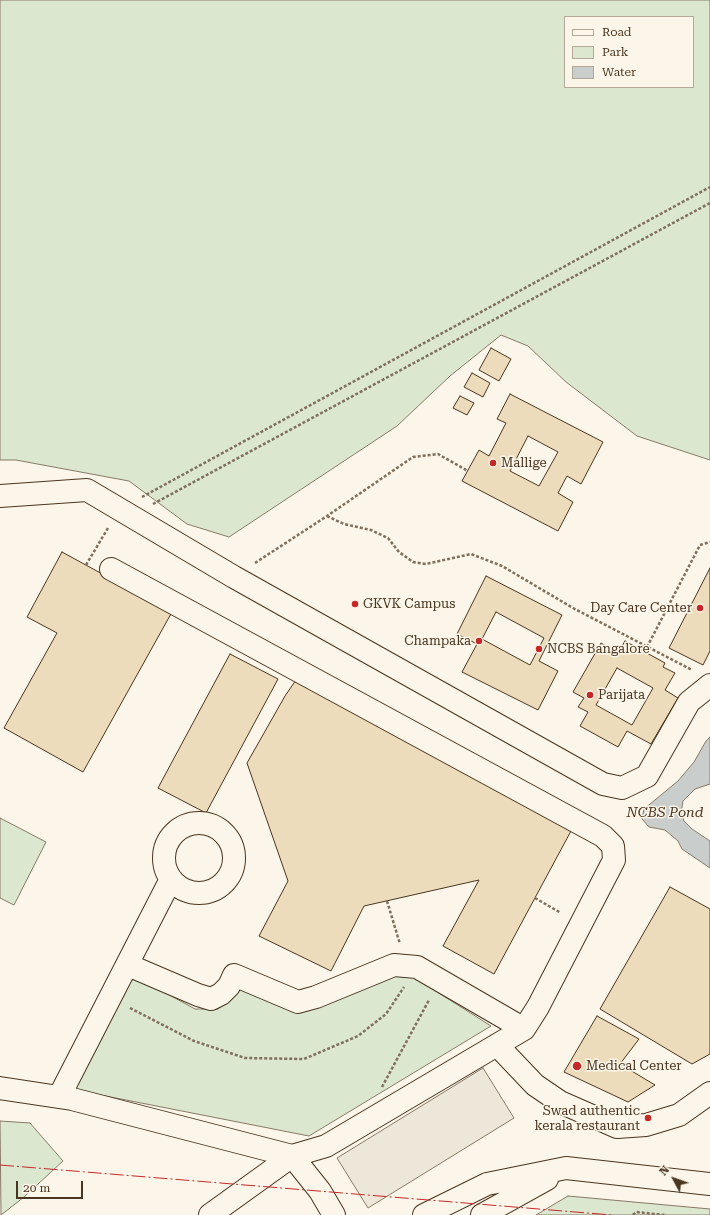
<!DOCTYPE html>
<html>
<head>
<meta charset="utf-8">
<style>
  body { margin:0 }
  #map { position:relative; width:710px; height:1215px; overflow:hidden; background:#fbf6e9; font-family:"Roboto Serif",serif }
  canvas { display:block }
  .legend { position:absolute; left:564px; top:16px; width:130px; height:72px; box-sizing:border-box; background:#fbf6e9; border:1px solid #b4a999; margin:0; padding:5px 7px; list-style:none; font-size:12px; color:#4a3520 }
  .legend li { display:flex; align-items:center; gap:8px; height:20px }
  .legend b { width:20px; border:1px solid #b4a999 }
  .north { position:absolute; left:654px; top:1159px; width:40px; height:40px; -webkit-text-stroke:3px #fbf6e9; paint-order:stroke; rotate:311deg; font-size:11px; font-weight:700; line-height:16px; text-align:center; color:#4a3520 }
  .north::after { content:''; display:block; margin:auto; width:14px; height:18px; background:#4a3520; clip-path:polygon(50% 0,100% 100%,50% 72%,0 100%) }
  .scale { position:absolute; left:16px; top:1181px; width:67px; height:18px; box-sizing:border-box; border:2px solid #4a3520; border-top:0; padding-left:5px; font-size:12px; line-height:14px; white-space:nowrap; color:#4a3520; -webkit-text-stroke:3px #fbf6e9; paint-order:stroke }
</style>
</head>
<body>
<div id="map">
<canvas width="710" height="1215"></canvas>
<ul class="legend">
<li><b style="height:5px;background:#fbf6e9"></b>Road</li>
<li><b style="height:11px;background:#dce7d0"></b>Park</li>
<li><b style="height:11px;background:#c9cecd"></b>Water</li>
</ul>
<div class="north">N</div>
<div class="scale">20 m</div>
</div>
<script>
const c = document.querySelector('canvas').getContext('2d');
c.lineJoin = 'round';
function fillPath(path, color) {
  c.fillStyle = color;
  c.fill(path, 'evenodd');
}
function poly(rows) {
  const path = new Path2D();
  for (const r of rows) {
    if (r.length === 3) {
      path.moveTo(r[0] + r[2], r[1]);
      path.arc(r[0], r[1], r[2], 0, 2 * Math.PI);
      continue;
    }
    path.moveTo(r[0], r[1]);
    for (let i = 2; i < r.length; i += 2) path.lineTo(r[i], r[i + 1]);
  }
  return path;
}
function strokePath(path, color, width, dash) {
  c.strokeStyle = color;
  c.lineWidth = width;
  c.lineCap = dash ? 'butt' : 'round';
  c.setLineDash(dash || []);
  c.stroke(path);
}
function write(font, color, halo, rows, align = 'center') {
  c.font = font + ' "Roboto Serif",serif';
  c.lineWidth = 3;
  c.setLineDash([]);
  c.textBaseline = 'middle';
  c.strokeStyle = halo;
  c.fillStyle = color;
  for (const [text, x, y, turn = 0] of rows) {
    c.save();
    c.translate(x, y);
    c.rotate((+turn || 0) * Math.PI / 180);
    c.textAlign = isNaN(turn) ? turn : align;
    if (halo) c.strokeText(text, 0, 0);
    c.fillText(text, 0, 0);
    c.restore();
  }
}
const green = poly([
  [0,0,710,0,710,460,637,436,566,382,528,346,501,335,450,376,397,426,229,537,187,524,129,481,16,460,0,460,0,0],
  [565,17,693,17,693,87,565,87,565,17],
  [0,818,46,842,14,905,0,898,0,818],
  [133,975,195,1009,218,1009,234,996,241,987,301,1011,392,976,412,976,491,1026,309,1136,70,1089,133,975],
  [0,1121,30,1123,63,1161,24,1197,1,1215,0,1121],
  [568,1196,710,1209,710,1215,536,1215,568,1196]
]);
fillPath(green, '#dce7d0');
strokePath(green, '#887966', 1);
const parking = poly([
  [483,1068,514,1118,368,1208,337,1158,483,1068]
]);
fillPath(parking, '#ede7d9');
strokePath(parking, '#887966', 1);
const water = poly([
  [710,737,710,784,695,789,683,801,681,813,684,821,692,829,710,841,710,868,682,849,678,841,665,830,649,827,642,819,644,809,678,781,694,762,706,741,710,737]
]);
fillPath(water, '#c9cecd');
strokePath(water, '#887966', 1);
const building = poly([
  [491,348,511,359,499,381,479,370,491,348],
  [472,373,490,383,483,397,464,387,472,373],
  [510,394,603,442,581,484,567,476,558,493,573,502,558,531,462,481,479,450,489,456,506,423,497,419,510,394],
  [528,436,558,452,539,486,510,471,528,436],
  [460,396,474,403,467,415,453,408,460,396],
  [62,552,172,612,83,772,4,728,57,633,27,617,62,552],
  [710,568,710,651,703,665,669,648,710,568],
  [486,576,562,615,539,661,558,671,538,710,462,672,477,644,457,634,486,576],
  [496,612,544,638,530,665,482,639,496,612],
  [625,641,665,663,663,667,675,673,665,690,678,698,651,744,627,731,618,747,580,726,588,712,578,707,584,698,573,692,601,643,618,653,625,641],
  [617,668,653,688,632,725,596,705,617,668],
  [230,654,278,679,206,813,158,788,230,654],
  [296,680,571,831,494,974,443,946,479,880,364,906,331,971,259,936,288,881,247,763,285,696,296,680],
  [670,887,710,909,710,1054,692,1064,600,1009,670,887],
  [597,1016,639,1039,620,1064,655,1085,628,1102,564,1072,597,1016]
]);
fillPath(building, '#ecdcbc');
strokePath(building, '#4a3520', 1);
const minor = poly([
  [0,496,87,490,234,577,603,784,622,788,647,776,689,702,710,685],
  [199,858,35],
  [128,965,198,995,211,999,221,994,229,986,234,975,298,1002,316,997,394,965,417,967,524,1029],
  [497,1045,535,1085,560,1102,617,1127,646,1125,679,1115,710,1093],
  [0,1088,72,1099,292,1156,326,1146,524,1029,538,1007,614,860,613,846,603,836,111,569],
  [59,1097,171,879],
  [210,1215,292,1156,320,1191,334,1215]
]);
const major = poly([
  [424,1215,487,1184,566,1168,710,1184],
  [482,1215,547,1179]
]);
strokePath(minor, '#4a3520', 24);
strokePath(major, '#4a3520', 24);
strokePath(poly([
  [142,497,710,187],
  [153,504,710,203],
  [327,516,344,524,371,530,388,538,399,552,413,562,426,564,471,554,502,566,573,608,692,670],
  [255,563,327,516,413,457,438,454,468,471],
  [86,565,108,528],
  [647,647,700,545,710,542],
  [535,898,561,913],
  [387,901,400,944],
  [130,1008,194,1041,245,1058,304,1059,358,1036,386,1014,404,987],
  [382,1087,429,1000],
  [633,1215,636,1212,665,1215]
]), '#7f6f5c', 2.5, [3, 2]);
strokePath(minor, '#fbf6e9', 22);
strokePath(major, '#fbf6e9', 22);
strokePath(poly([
  [0,1165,612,1215]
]), '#c62828', 1, [14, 3, 2, 3]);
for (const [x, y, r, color] of [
  [493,463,4,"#c62828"],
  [355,604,4,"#c62828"],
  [700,608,4,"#c62828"],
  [479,641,4,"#c62828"],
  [539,649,4,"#c62828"],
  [590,695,4,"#c62828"],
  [577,1066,5,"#c62828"],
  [648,1118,4,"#c62828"]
]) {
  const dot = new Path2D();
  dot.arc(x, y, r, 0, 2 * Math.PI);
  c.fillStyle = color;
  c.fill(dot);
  strokePath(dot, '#fbf6e9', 1.5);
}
write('13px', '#4a3520', '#fbf6e9', [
  ["Mallige",501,463],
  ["GKVK Campus",363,604],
  ["Day Care Center",692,608,"right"],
  ["Champaka",471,641,"right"],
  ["NCBS Bangalore",547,649],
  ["Parijata",598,695],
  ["Medical Center",586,1066],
  ["Swad authentic",640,1111,"right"],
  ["kerala restaurant",640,1126,"right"]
], 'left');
write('italic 14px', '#4a3520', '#fbf6e9', [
  ["NCBS Pond",665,813]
]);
</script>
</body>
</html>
